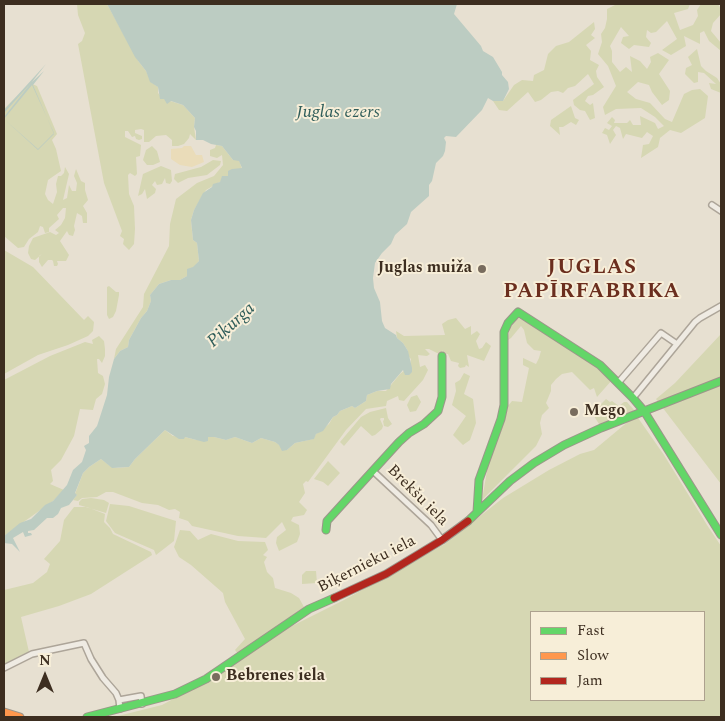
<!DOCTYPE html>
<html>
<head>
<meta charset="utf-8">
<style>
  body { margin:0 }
  #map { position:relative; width:725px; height:721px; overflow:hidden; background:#e7e0d1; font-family:Spectral,serif }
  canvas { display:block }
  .frame { position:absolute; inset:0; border:5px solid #3d2e20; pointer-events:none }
  .legend { position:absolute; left:530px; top:611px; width:175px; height:90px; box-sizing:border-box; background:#f7eed8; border:1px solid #ada18e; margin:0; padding:6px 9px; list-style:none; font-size:15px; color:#3d2e20 }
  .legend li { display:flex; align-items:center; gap:10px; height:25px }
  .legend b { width:25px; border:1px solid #ada18e }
  .north { position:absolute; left:20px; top:651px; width:50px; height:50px; -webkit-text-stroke:4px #f7eed8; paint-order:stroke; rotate:0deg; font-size:14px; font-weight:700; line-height:20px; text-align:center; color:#3d2e20 }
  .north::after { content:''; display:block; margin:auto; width:18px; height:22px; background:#3d2e20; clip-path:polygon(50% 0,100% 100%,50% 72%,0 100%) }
</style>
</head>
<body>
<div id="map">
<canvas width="725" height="721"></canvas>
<div class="frame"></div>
<ul class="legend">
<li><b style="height:6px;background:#63d668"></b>Fast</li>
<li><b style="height:6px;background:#ff974d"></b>Slow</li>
<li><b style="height:6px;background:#b3261e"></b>Jam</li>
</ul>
<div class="north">N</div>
</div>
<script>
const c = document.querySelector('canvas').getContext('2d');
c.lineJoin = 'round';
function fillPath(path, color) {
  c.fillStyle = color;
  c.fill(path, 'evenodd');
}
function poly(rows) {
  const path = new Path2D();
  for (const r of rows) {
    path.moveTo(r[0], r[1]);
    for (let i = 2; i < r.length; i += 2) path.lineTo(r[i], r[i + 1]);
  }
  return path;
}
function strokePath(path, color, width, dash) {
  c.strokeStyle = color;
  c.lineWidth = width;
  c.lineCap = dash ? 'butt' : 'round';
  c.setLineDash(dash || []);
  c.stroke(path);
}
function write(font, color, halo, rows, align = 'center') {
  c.font = font + ' Spectral,serif';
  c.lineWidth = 4;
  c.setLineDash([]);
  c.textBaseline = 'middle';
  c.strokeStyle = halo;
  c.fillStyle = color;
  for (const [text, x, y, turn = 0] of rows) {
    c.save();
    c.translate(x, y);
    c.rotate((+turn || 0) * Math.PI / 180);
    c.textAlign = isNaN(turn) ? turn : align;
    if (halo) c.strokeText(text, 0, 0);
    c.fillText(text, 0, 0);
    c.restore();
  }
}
fillPath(poly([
  [77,4,107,4,139,62,146,71,151,82,158,87,158,93,164,99,183,105,195,118,194,127,196,140,190,134,189,138,184,144,178,146,172,146,172,140,166,135,156,136,149,142,144,142,144,130,141,129,135,130,135,133,142,136,142,139,139,140,136,139,135,136,132,137,128,131,125,131,125,137,141,145,140,156,136,157,137,174,135,176,130,173,128,175,129,194,134,206,135,229,134,244,129,250,123,244,124,239,120,236,122,231,104,183,78,44,82,41,85,33,78,15],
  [617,4,690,4,688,9,674,13,680,30,693,25,698,16,697,10,701,4,718,4,721,9,721,14,713,23,711,31,721,43,721,51,709,41,704,31,700,33,700,44,684,36,686,46,671,55,662,50,677,39,667,21,656,32,651,33,647,30,646,37,651,43,649,47,634,45,629,49,621,43,623,37,629,36,621,27,610,46,612,51,612,62,620,72,626,67,632,72,630,56,640,61,647,69,651,62,650,57,658,53,669,60,659,74,670,91,669,100,662,105,652,92,649,85,638,82,627,92,636,99,650,103,665,119,672,122,684,94,692,90,700,89,708,96,705,118,681,133,670,130,660,138,658,147,641,158,643,145,649,144,653,136,647,132,642,138,626,134,623,139,620,128,616,126,613,130,616,135,610,144,607,135,602,133,605,128,609,130,612,126,607,123,612,117,615,120,614,123,627,123,630,120,633,125,641,125,640,116,655,123,658,129,664,126,655,117,641,108,616,109,605,115,603,107,616,86,608,66,598,54,602,42,601,34,605,28,607,19,607,9],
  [594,22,595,29,591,35,595,38,586,45,591,51,590,60,599,65,596,71,597,77,604,87,593,95,588,96,585,101,590,105,593,103,595,118,590,120,585,111,580,110,574,105,573,100,594,84,588,74,575,86,568,88,563,93,558,91,551,92,541,100,535,102,528,92,507,111,499,110,493,101,503,101,514,85,522,80,533,81,534,75,544,70,548,54,556,46,569,42],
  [697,49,701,66,706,71,717,78,721,84,721,93,711,89,709,83,716,84,704,73,698,72,698,82,694,83,685,74,686,68,692,65,688,57],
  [30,83,37,86,57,134,52,140,56,149,61,171,48,180,45,194,48,200,53,204,57,192,56,184,58,176,61,176,64,173,65,167,69,174,63,200,67,198,69,185,72,191,76,191,77,183,74,176,76,169,81,181,85,183,85,190,88,200,83,206,87,213,87,223,83,223,82,216,77,213,74,226,75,230,73,236,69,235,67,231,60,241,69,255,66,261,57,261,58,264,57,266,54,266,53,261,52,260,48,260,42,267,39,262,39,256,42,254,35,260,31,259,28,253,29,246,33,238,50,232,56,235,59,233,55,230,61,225,65,218,66,208,63,208,57,215,59,219,49,228,49,232,45,233,43,227,40,226,38,232,29,239,24,247,18,248,4,236,4,109],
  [571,106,575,118,579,120,576,125,571,122,563,127,559,127,560,135,550,126,551,120],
  [216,145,222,146,233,160,239,160,242,169,206,190,194,210,191,220,192,231,193,240,197,243,199,261,187,276,180,280,171,280,159,284,150,295,151,301,147,311,141,318,129,340,128,347,120,351,114,359,116,349,143,307,144,294,169,246,170,224,176,199,197,183,214,176,223,165,222,155,217,158,210,156,210,150,215,148],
  [152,146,157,151,160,162,153,165,147,165,143,160,146,150],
  [213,160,221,161,220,165,207,175,188,178,178,183,174,179,175,174,201,167],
  [161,166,171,170,172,181,170,184,166,183,165,178,162,184,157,185,155,181,152,185,156,189,155,193,147,199,145,189,142,194,138,196,143,174],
  [4,250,33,267,84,320,88,316,94,322,93,331,88,336,68,345,38,355,4,374],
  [109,286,116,292,119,292,119,295,116,311,113,317,109,319,107,315,107,287],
  [456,318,465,329,471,326,471,335,477,331,480,334,476,341,479,349,482,348,486,342,491,346,484,361,467,355,469,367,466,365,465,367,460,368,458,366,459,363,451,361,448,354,443,354,443,350,441,355,429,349,425,349,430,354,427,356,418,355,420,367,425,365,428,370,423,380,404,401,399,400,398,396,387,401,386,406,366,409,346,430,308,482,306,481,303,484,305,493,299,502,307,510,304,515,293,517,291,521,299,525,300,534,297,542,279,551,276,543,277,537,286,530,282,522,266,538,238,536,192,526,188,521,179,518,180,512,175,509,169,510,158,505,142,503,113,492,106,492,97,497,82,498,78,501,73,500,77,495,75,494,83,473,89,467,101,459,110,466,116,468,129,467,135,459,165,430,173,436,185,437,196,440,208,437,214,437,226,440,235,437,252,443,261,438,275,442,287,450,295,443,313,439,316,434,329,424,333,417,337,415,340,411,352,406,355,408,366,401,367,395,377,391,386,391,400,374,410,366,411,359,408,356,408,351,403,343,397,338,396,331,404,336,445,335,442,324,448,320],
  [518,318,526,322,594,364,612,380,597,397,594,388,590,390,572,372,562,374,556,379,551,385,551,391,546,403,549,408,542,415,540,423,542,434,536,446,482,500,489,459,507,407,512,401,522,402,529,368,523,365,523,358,536,364,539,358,541,351,534,350,527,343,524,330,521,326,511,338,508,340,510,327],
  [721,334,721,484,656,399,675,383],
  [99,336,104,341,105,349,105,356,102,363,99,359,97,359,98,373,103,376,105,384,102,394,96,399,93,410,80,409,74,436,61,460,51,470,53,481,50,484,64,490,53,501,4,536,4,380,50,356,85,342,93,344,92,340],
  [464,373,470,376,464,394,473,399,476,423,470,440,463,445,453,435,466,416,452,405,456,391,455,383,460,380],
  [417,395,421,402,416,411,410,412,407,405,411,397],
  [606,399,610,402,612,401,619,406,624,402,627,402,634,410,631,413,599,424,592,413],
  [386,408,388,418,392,424,388,427,384,426,383,421,384,420,384,418,381,418,380,419,383,426,382,429,375,435,372,436,361,426,344,446,340,442,361,417,370,412],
  [636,415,664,455,707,525,721,546,721,717,114,717,162,705,214,677,280,632,344,600,445,544,503,498,549,470,580,454,594,450],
  [531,612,704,612,704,700,531,700],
  [328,461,340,473,328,486,323,482,314,479],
  [91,498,104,500,109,503,106,513,79,505,79,502,82,499],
  [110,504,129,506,176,521,174,541,156,555,154,550,115,533,106,521],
  [74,507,87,507,105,514,104,522,110,528,113,534,151,552,152,555,91,594,59,606,21,617,29,652,4,666,4,590,33,583,47,572,50,564,44,559,60,541,64,520],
  [180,530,190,531,198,540,211,534,238,541,265,542,268,550,263,555,267,557,264,562,267,572,273,578,275,588,291,593,299,598,304,607,238,654,235,650,245,639,225,602,223,593,191,565,179,557,174,547],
  [306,571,316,571,317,583,302,584,302,575]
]), '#d6d7b3');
fillPath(poly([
  [184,146,191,146,196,155,202,155,204,162,192,167,180,165,171,159,171,149,182,148]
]), '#eadcb9');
fillPath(poly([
  [107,4,457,4,454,14,481,46,483,51,493,57,502,72,502,75,508,82,509,89,503,101,493,101,488,98,482,110,456,137,446,136,444,138,446,142,445,151,443,156,436,163,432,181,429,185,429,196,411,212,407,224,395,235,391,244,382,253,375,263,373,278,374,288,380,302,382,321,385,328,396,335,397,338,403,343,408,351,412,368,412,372,409,375,405,375,403,370,391,384,390,389,377,391,367,395,366,401,355,408,352,406,340,411,337,415,333,417,323,431,316,434,314,439,295,443,287,450,282,451,279,445,275,442,261,438,252,443,235,437,226,440,214,437,208,437,208,441,204,442,185,437,184,439,179,439,165,430,135,459,129,467,112,468,101,459,89,467,83,473,75,493,77,495,69,505,61,508,58,514,53,518,47,518,34,530,28,531,28,533,31,533,32,535,25,537,23,532,13,538,20,552,12,544,4,543,4,536,20,523,31,519,45,505,53,501,67,485,73,470,82,462,86,450,84,446,89,443,89,436,97,426,99,420,107,395,109,377,114,359,120,351,128,347,129,340,141,318,147,311,151,301,150,295,159,284,171,280,180,280,187,276,187,269,193,267,199,261,197,243,193,240,191,220,194,210,203,193,212,187,213,184,220,182,222,176,228,176,228,171,232,169,242,168,239,161,233,160,222,146,211,144,203,140,196,140,196,131,194,127,195,118,183,105,171,101,167,104,164,99,160,99,158,87,150,82,146,71,135,57],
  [46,64,32,82,44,71,33,85,54,134,38,150,4,119,4,117,31,83,4,113,4,110],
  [32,85,54,133,38,149,4,119]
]), '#bcccc2');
const street = poly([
  [712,205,721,211],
  [618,383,661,333,677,344],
  [633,398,695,322,700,318,721,306],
  [373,471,431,525,442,540],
  [4,668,32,654,84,643,91,659,103,678,116,693,119,700,120,709],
  [119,700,141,696,142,704]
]);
const fast = poly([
  [477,512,479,480,501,419,504,405,504,332,508,323,518,312,600,365,633,398,644,411,721,535],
  [468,521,510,481,534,463,564,445,601,428,721,381],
  [326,530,327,521,399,442,409,433,424,424,438,411,442,397,442,356],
  [87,717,175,694,206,679,309,609,334,598]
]);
const slow = poly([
  [4,712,20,717]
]);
const jam = poly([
  [334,598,386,574,442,540,468,521]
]);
strokePath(street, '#ada599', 8);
strokePath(fast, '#9c958a', 9);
strokePath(slow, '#9c958a', 9);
strokePath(jam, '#9c958a', 9);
strokePath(street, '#efebe3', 5);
strokePath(fast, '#63d668', 7);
strokePath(slow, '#ff974d', 7);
strokePath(jam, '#b3261e', 7);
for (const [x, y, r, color] of [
  [482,269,5,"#786c5e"],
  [574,412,5,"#786c5e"],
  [216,677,5,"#786c5e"]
]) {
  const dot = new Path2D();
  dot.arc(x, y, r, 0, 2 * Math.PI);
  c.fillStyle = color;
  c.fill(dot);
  strokePath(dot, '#f7eed8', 2);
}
write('bold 16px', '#3d2e20', '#f7eed8', [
  ["Juglas muiža",472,269,"right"],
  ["Mego",584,412],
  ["Bebrenes iela",226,677]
], 'left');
write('16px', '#3d2e20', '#f7eed8', [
  ["Brekšu iela",417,496,45],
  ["Biķernieku iela",367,565,-27]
]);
write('italic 18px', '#2f5d5a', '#f7eed8', [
  ["Juglas ezers",338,113],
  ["Piķurga",232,326,-42]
]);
c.letterSpacing = '1px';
write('bold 21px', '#6b2e1e', '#f7eed8', [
  ["JUGLAS",592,269],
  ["PAPĪRFABRIKA",592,293]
]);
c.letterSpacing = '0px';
</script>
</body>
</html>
